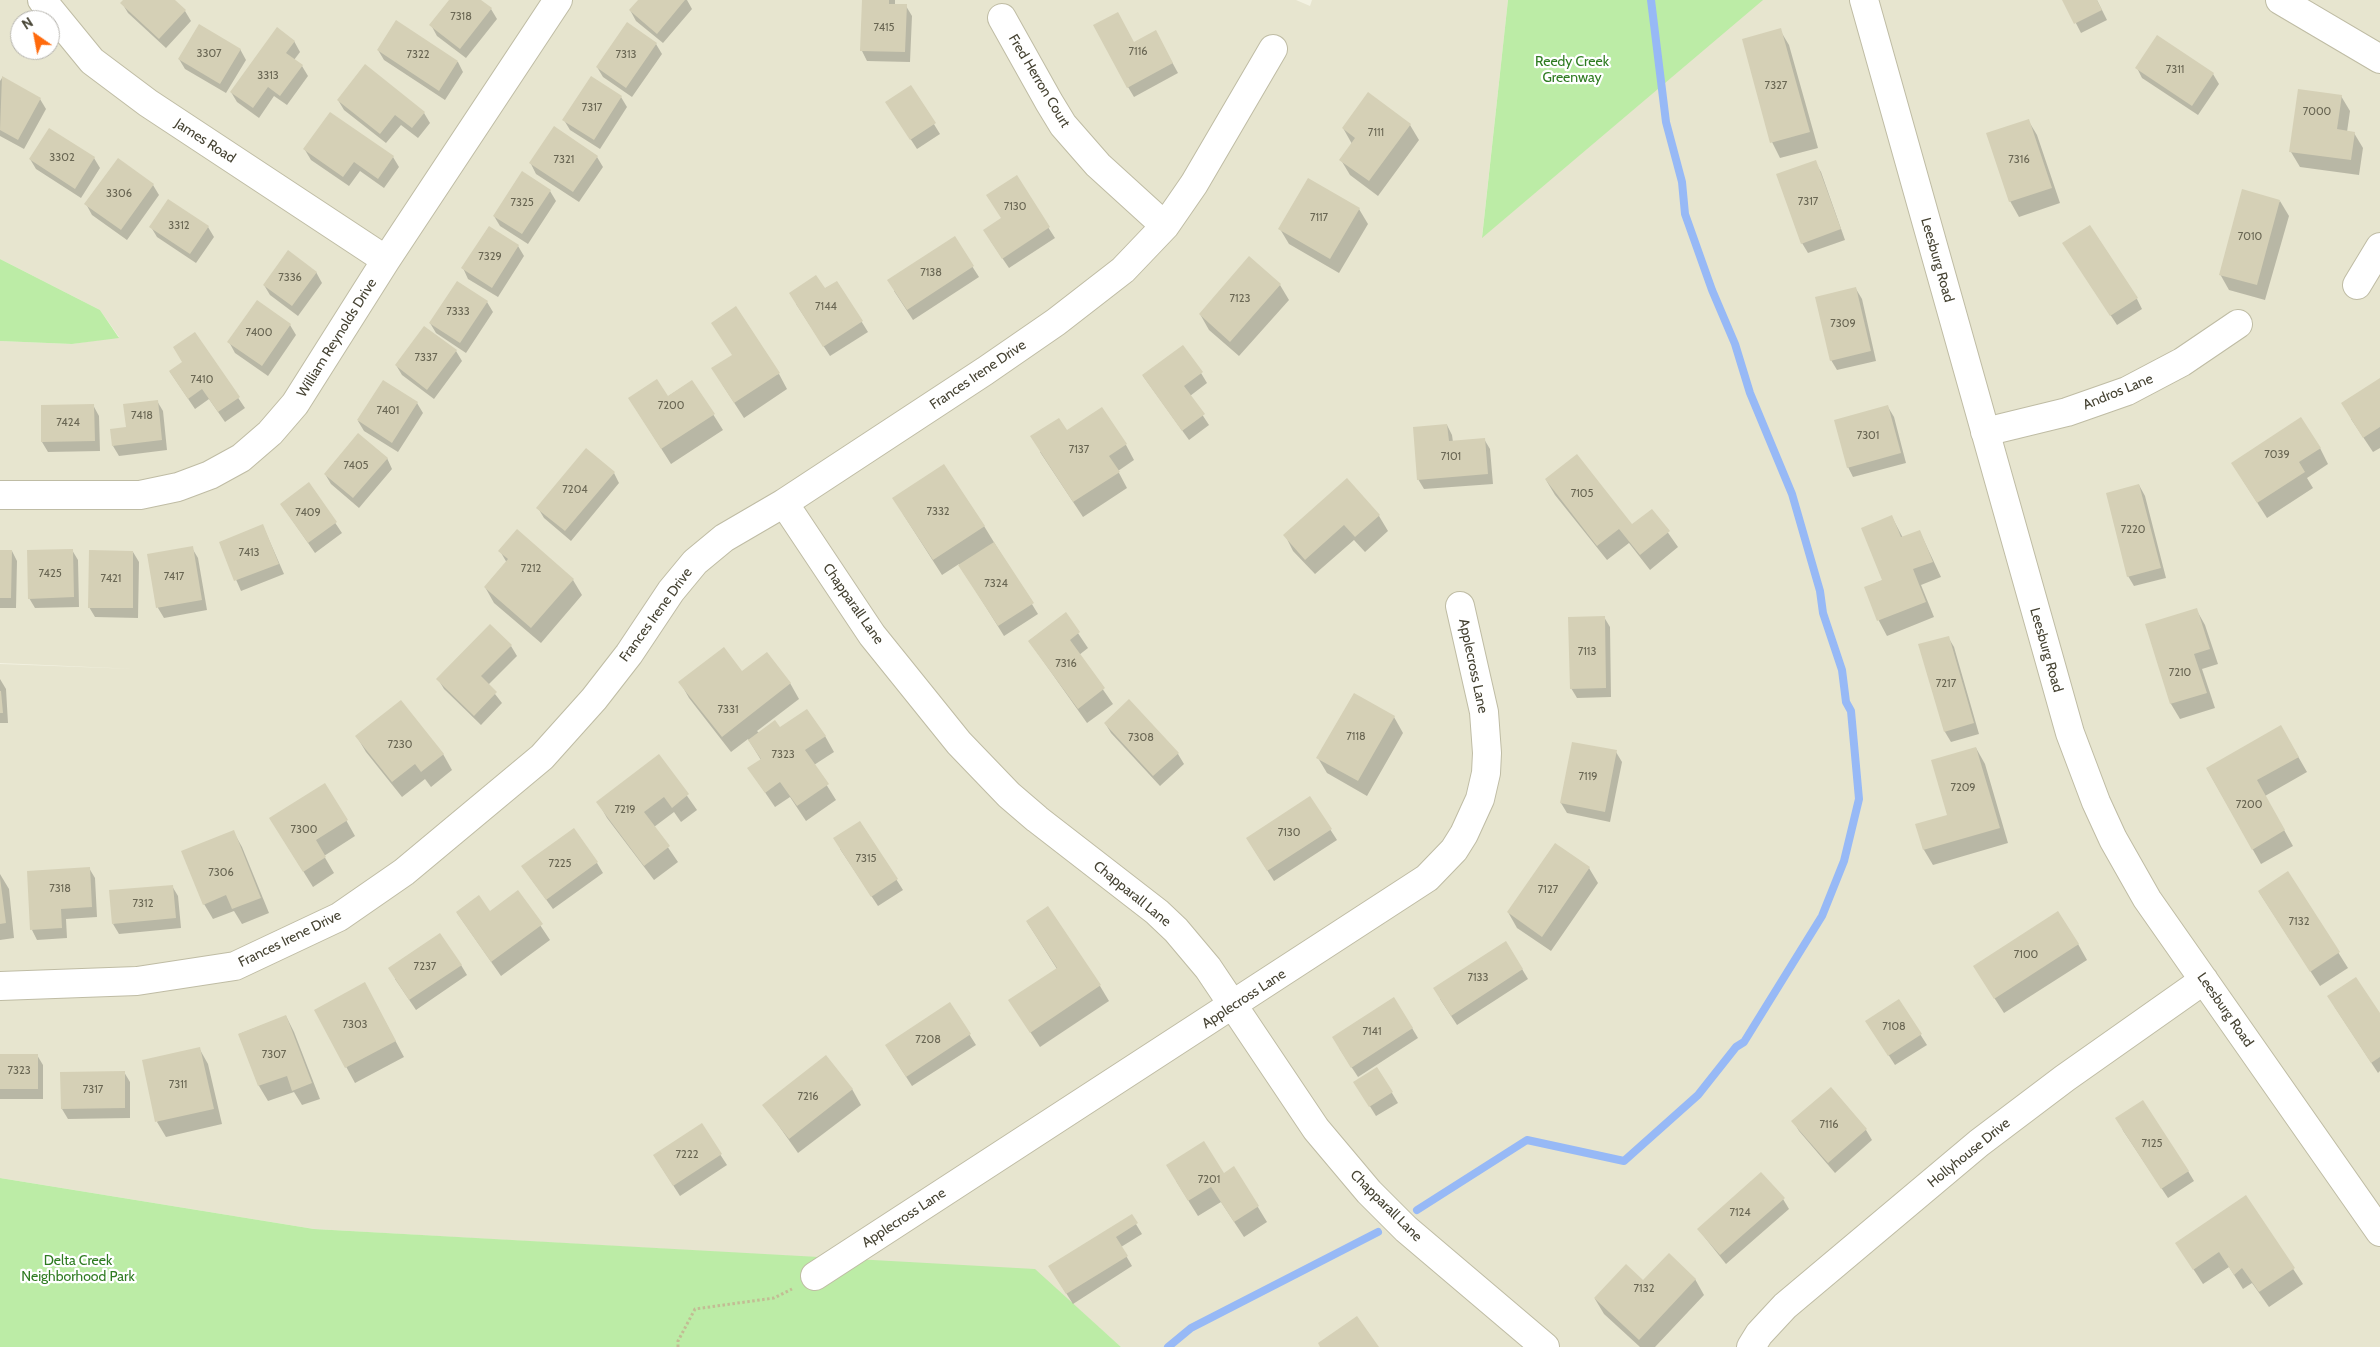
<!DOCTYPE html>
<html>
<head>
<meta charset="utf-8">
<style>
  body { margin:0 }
  #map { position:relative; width:2380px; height:1347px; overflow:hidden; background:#f3f2e2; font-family:Cabin,sans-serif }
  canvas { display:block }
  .north { position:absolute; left:10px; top:10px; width:50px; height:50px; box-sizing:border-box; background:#fff; border:1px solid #b5b3ad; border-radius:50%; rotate:327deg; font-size:14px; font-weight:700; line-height:20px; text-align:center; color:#454232 }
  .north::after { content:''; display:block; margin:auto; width:18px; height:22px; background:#ff6a0c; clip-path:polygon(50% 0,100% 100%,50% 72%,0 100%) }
</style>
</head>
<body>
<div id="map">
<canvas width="2380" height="1347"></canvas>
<div class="north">N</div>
</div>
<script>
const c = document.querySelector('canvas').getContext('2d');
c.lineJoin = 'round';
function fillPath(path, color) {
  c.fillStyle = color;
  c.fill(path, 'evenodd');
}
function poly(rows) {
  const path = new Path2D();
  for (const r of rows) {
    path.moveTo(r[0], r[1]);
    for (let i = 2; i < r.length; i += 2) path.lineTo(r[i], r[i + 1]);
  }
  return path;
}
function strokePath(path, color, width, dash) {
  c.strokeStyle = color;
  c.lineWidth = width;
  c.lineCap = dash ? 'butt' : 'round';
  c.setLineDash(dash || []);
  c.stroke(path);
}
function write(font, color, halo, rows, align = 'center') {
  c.font = font + ' Cabin,sans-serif';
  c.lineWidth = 4.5;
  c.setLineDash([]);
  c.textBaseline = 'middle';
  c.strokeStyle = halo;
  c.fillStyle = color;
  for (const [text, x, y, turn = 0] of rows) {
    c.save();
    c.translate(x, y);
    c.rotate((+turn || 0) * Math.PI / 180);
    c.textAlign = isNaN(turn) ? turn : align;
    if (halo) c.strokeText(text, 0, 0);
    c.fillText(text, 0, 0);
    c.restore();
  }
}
fillPath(poly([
  [0,0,1296,0,1310,6,1312,0,1508,0,1482,237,1761,0,2380,0,2380,1347,1121,1347,1034,1270,314,1229,0,1178,0,664,135,669,0,663,0,341,72,344,119,337,100,310,0,259],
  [20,20,50,20,50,50,20,50]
]), '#e7e5cf');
fillPath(poly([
  [1508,0,1763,0,1482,238],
  [0,259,100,310,119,338,72,344,0,341],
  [0,1178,314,1229,1035,1269,1121,1347,0,1347]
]), '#bceca6');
fillPath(poly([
  [124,0,174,0,185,11,191,21,166,48,128,13,122,3],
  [451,0,479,0,491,9,497,19,466,58,437,36,431,25],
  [639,0,687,0,692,9,663,43,636,21,630,10],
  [863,0,895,0,895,5,906,6,912,16,910,62,867,61,862,51],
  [2064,0,2097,0,2107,20,2081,33],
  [1780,30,1789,45,1818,148,1780,158,1772,142],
  [294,41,300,52,294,60,302,66,308,76,287,105,274,96,259,118,237,102,231,92],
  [1161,42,1178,73,1134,97,1128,87,1134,43],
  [656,44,662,54,632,97,603,77,597,67],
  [240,49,246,60,226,93,185,69,179,59],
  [378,50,458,62,463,72,445,100,384,60],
  [2137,68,2213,74,2219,84,2198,115,2142,78],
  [2,78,40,99,46,109,24,149,0,136,0,81],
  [911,87,940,134,917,149,893,112],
  [2341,96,2350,111,2347,132,2354,133,2363,148,2359,175,2300,167,2291,152],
  [621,97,627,107,600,149,570,130,564,120],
  [338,100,424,113,430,123,418,138,401,125,386,143,344,110],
  [2028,120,2037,135,2060,203,2019,217,2010,201],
  [1410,125,1419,140,1378,196,1350,175,1341,160,1352,144,1343,128],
  [305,150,393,157,399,167,384,188,360,171,349,186,311,160],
  [597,157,603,167,579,202,536,174,531,164],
  [94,158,100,168,81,198,36,169,30,159],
  [1815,162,1821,172,1845,240,1808,253,1802,243],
  [1016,177,1055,238,1009,268,990,240,1002,219],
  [153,185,159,195,127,240,92,215,86,204],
  [550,191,556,201,528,244,500,226,494,216],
  [2280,201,2289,216,2265,300,2229,290,2220,274],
  [1359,209,1368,224,1339,273,1289,244,1280,229],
  [151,227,208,227,214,237,196,263,157,237],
  [489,227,518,246,524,256,498,297,468,279,463,268],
  [954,238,979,277,913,320,894,291],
  [2070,253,2137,299,2142,309,2117,325],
  [316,272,322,283,298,316,270,295,264,285],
  [837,282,868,332,830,356,796,304],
  [1280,285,1289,300,1239,356,1209,330,1200,314],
  [1856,289,1862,299,1876,361,1837,370,1831,360],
  [258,302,290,325,296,335,268,376,235,353,229,342],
  [487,302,493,312,466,353,436,333,430,323],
  [195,334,245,408,225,422,209,399,195,409,170,372,183,363],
  [456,351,462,361,434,399,402,375,396,365],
  [1201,373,1207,383,1190,396,1209,425,1189,440,1143,376],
  [779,374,787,389,744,418,722,384],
  [2380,379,2380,448,2373,452,2351,419],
  [692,381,723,430,671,464,629,398,667,397],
  [157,401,163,411,167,450,119,456,113,446,127,428],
  [417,403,423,413,398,452,364,431,358,421],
  [93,405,99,416,100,451,48,452,42,442],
  [1888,407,1894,417,1906,463,1853,477,1848,467],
  [1447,425,1452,435,1453,442,1484,439,1490,449,1493,484,1424,489,1418,479],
  [1066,432,1126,445,1134,460,1118,471,1127,488,1083,517,1040,452],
  [2320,448,2328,464,2307,478,2313,488,2267,518,2242,479],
  [387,458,392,469,359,508,331,484,325,474],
  [614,473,619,483,571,541,544,518,538,508],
  [1347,480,1379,516,1388,531,1365,552,1354,540,1315,574,1293,551,1285,535],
  [1546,480,1632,526,1652,510,1678,547,1650,570,1629,543,1607,560,1555,495],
  [309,484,342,533,315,553,281,504],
  [2139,485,2145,496,2166,578,2134,586,2128,576],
  [903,514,984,526,1038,614,1004,636,959,564,942,575],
  [1892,517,1903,538,1920,532,1941,577,1921,585,1934,617,1887,636,1879,621,1866,587,1883,580],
  [263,526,284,574,241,591,220,543],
  [192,548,198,558,207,610,164,618,158,608,148,555],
  [72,550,78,560,79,607,35,608,29,598],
  [0,551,12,551,17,561,16,608,0,608],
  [500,551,573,580,582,595,541,643,494,603,485,587,507,563],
  [133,552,139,562,138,618,95,617,89,607],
  [2196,609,2205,625,2218,664,2202,669,2215,708,2180,719,2171,704,2146,625],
  [1065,614,1088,648,1079,655,1113,704,1087,723,1029,641],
  [1604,617,1610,627,1611,697,1577,698,1571,688],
  [1948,637,1954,647,1979,734,1951,742,1945,732],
  [511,646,517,656,488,685,502,703,481,725,444,689,438,679],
  [742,673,790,683,799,699,757,731,759,733,780,729,825,736,834,752,814,765,836,800,806,821,790,797,775,807,749,769,761,760,748,739,731,752,689,698,680,682],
  [0,679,6,689,8,723,0,723],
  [1394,717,1403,733,1367,796,1327,773,1318,758],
  [1105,723,1178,754,1184,764,1160,786,1111,733],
  [2281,727,2307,772,2265,796,2293,846,2261,864,2207,769],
  [357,737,443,754,452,770,431,787,425,779,402,797,366,752],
  [1976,748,1985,764,2008,843,1933,865,1924,850,1917,825,1948,816],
  [1616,752,1622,762,1610,822,1567,813,1561,803],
  [659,756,697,810,681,822,674,812,654,827,678,862,654,880,607,818,598,802],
  [1310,798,1337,840,1274,881,1253,848],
  [346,820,355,836,324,856,334,873,313,887,280,834],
  [860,822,903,890,878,906,840,849],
  [233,831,242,847,269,913,242,924,234,911,213,919,204,904],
  [597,863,603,873,553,909,529,876],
  [89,868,95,878,97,917,66,919,67,938,37,940,32,930],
  [1589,868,1598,883,1551,951,1517,928,1508,912],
  [2288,873,2348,968,2320,986,2259,892],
  [0,874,9,889,14,938,0,940],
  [172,886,178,896,181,928,119,934,113,924],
  [518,892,550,940,501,976,457,913,490,912],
  [1027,922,1100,986,1109,1001,1040,1047,1010,1001,1057,969],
  [2078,944,2087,960,2004,1013,1984,982],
  [461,965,467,975,416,1010,395,979],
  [1522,969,1528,979,1457,1025,1440,999],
  [373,999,404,1057,355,1083,315,1010],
  [1899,1001,1927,1045,1895,1065,1873,1031],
  [950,1004,976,1045,912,1086,892,1055],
  [2334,1006,2380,1015,2380,1071,2378,1073],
  [286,1016,294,1032,320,1099,302,1105,294,1092,268,1101,259,1086,239,1034],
  [1412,1028,1418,1038,1358,1077,1339,1048],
  [199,1048,208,1064,222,1124,166,1137,157,1122],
  [0,1055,37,1055,43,1065,43,1099,0,1099],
  [1377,1068,1398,1103,1376,1116,1361,1092],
  [124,1072,130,1082,130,1118,68,1119,62,1109],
  [852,1089,861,1105,798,1153,764,1105],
  [1831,1089,1866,1130,1872,1140,1835,1173,1799,1131,1793,1121],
  [701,1125,727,1165,680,1196,660,1165],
  [2122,1129,2188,1171,2194,1181,2168,1198],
  [1234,1168,1267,1222,1244,1237,1221,1202,1198,1216,1176,1181,1223,1175],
  [2246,1197,2303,1284,2269,1307,2252,1283,2243,1289,2229,1267,2203,1284,2177,1244],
  [1783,1199,1789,1209,1726,1264,1698,1229],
  [1131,1216,1142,1234,1121,1247,1132,1266,1073,1304,1056,1277],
  [1695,1279,1704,1295,1655,1347,1640,1347,1604,1314,1595,1299,1643,1282]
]), '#0003');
strokePath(poly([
  [1417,1210,1527,1140,1624,1161,1698,1095,1736,1047,1744,1042,1822,916,1844,861,1859,799,1851,711,1846,702,1842,670,1823,613,1820,591,1792,494,1750,393,1735,344,1712,290,1685,214,1682,182,1666,122,1651,0],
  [1168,1347,1191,1328,1378,1232]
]), '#97b9f6', 8);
fillPath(poly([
  [123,0,175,0,186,10,159,39,120,3],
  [449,0,481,0,492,8,460,49,429,25],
  [638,0,685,0,657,34,629,10],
  [862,0,889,0,889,4,907,4,905,52,860,51],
  [2062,0,2097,0,2102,10,2074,24],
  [1118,12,1134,42,1156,30,1173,63,1127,88,1093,25],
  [396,20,458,61,439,91,377,50],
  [627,22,657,43,626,88,596,67],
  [199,24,241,49,220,84,178,59],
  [277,27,295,41,286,53,303,65,280,96,268,87,253,108,230,92],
  [1781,28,1810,132,1770,143,1742,39],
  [2157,35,2214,73,2192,106,2135,68],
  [365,64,425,112,412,128,395,115,380,134,337,100],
  [2,76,41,98,18,140,0,130],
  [591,76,622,96,594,140,562,120],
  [911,85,936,123,910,140,885,102],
  [2298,89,2342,95,2337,129,2355,132,2351,160,2289,152],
  [1368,92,1411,124,1369,181,1339,160,1355,138,1342,128],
  [330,112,394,156,378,179,354,162,343,177,303,149],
  [2029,119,2052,188,2009,202,1986,133],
  [554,126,598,156,573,192,529,163],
  [49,128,95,157,75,189,29,159],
  [118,158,154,184,121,230,84,204],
  [1816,160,1841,229,1801,244,1776,174],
  [522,171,551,190,522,234,493,216],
  [1017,175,1050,227,1002,259,983,230,1001,218,986,195],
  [1308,178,1360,208,1330,259,1278,229],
  [2242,189,2280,200,2257,285,2219,275],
  [168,199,209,226,190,254,149,227],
  [2090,225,2138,298,2110,316,2062,243],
  [489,226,519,245,492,288,461,268],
  [955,236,974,266,907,310,887,280],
  [288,250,317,272,292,306,263,285],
  [1249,256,1281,284,1230,342,1199,314],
  [816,275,825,288,837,281,863,321,823,347,789,293],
  [457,281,488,301,460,343,429,323],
  [1856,287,1871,351,1830,361,1815,297],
  [257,300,291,324,262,366,227,342],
  [736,306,780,373,734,403,711,368,732,355,711,323],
  [424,326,457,350,427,390,395,365],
  [195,332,240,397,218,412,202,389,188,399,169,371,182,362,173,347],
  [1183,345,1203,372,1184,386,1205,414,1182,431,1142,375],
  [2380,378,2380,427,2363,438,2341,403],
  [657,379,668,396,692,380,715,414,661,449,628,398],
  [383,380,418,402,392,443,357,420],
  [158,400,162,440,112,446,110,429,126,427,123,404],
  [94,404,95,441,41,442,41,405],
  [1888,405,1901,453,1847,468,1834,420],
  [1102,407,1127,444,1109,456,1120,472,1073,502,1030,436,1059,418,1067,430],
  [2301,417,2321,448,2299,462,2305,472,2257,503,2231,463],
  [1447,424,1449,441,1485,438,1488,474,1417,480,1413,427],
  [358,433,388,458,353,498,324,474],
  [586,448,615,472,565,531,536,508],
  [1577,454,1632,524,1652,509,1670,531,1640,555,1619,529,1597,546,1545,479],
  [944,464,985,526,933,560,892,498],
  [1347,478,1380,515,1355,537,1344,525,1305,560,1283,535],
  [309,482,337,522,308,543,280,504],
  [2139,484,2161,568,2127,577,2106,493],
  [1892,515,1901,537,1920,530,1933,562,1913,569,1926,602,1877,621,1864,587,1882,580,1861,528],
  [263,524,279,564,234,581,219,542],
  [517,529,574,579,531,628,484,587,508,559,498,551],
  [994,542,1034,603,998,626,958,565],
  [193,546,202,600,156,608,147,554],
  [73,549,74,597,28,599,27,550],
  [0,550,12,550,11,598,0,598],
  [89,550,133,551,133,608,88,608],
  [2197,608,2210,649,2194,654,2207,693,2170,704,2145,624],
  [1066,612,1080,632,1070,640,1105,688,1078,709,1028,641],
  [1605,616,1606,688,1570,689,1568,617],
  [490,624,512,645,481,676,497,692,474,716,436,679],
  [1949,636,1974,723,1944,732,1918,644],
  [724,647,742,671,767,652,791,683,722,737,678,682],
  [0,691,1,691,3,713,0,713],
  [1354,693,1395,716,1358,781,1316,758],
  [1129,699,1179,753,1153,776,1104,723],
  [401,700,444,754,421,772,415,764,392,782,355,736],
  [807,709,826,736,805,750,829,784,797,806,780,782,765,793,747,768,761,759,748,740,775,720,780,727],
  [2281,725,2299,757,2257,780,2285,830,2252,850,2206,768],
  [1572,742,1617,750,1605,812,1560,803],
  [1976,747,2000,828,1923,850,1915,824,1947,815,1931,760],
  [659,754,689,794,672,808,664,797,644,812,670,846,644,866,596,802],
  [325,783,348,820,316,840,326,857,303,872,269,818],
  [1310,796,1332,829,1267,871,1246,838],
  [860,821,898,879,871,897,833,838],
  [574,828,598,862,546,900,521,866],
  [234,830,261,898,232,909,226,895,203,905,181,851],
  [1555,843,1590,867,1542,937,1507,912],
  [90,867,92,907,61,909,62,928,30,930,27,871],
  [2288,871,2340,952,2310,972,2258,891],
  [0,878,6,923,0,924],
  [173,885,176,918,112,924,109,890],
  [518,890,543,924,491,962,456,912,479,895,490,911],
  [1048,906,1101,985,1030,1033,1008,1000,1057,968,1026,921],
  [2058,911,2079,944,1994,999,1973,966],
  [440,933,462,965,409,1000,388,968],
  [1506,941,1523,969,1451,1016,1433,988],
  [2356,977,2380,1013,2380,1057,2371,1063,2327,996],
  [365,982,396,1041,345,1068,314,1010],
  [1394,997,1413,1028,1351,1068,1332,1037],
  [1899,999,1922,1034,1888,1056,1865,1021],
  [950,1002,971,1034,906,1077,885,1045],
  [286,1015,312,1083,292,1091,287,1076,258,1086,238,1034],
  [200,1047,214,1109,155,1122,142,1060],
  [0,1054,38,1054,38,1089,0,1089],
  [826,1055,853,1089,789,1139,762,1105],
  [1377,1067,1393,1092,1369,1107,1353,1082],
  [125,1071,125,1108,61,1109,60,1072],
  [1831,1087,1867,1129,1828,1163,1791,1121],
  [2143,1100,2189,1171,2161,1189,2115,1118],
  [702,1123,722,1154,673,1186,653,1155],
  [1204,1141,1224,1173,1234,1166,1259,1206,1234,1222,1211,1187,1188,1201,1166,1165],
  [1761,1172,1785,1198,1720,1255,1697,1229],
  [2246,1195,2295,1268,2259,1292,2242,1268,2234,1275,2219,1252,2193,1270,2175,1243],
  [1132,1214,1138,1223,1116,1237,1128,1256,1066,1294,1048,1266],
  [1669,1253,1696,1279,1639,1340,1594,1298,1626,1264,1643,1280],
  [1357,1316,1379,1347,1320,1347,1318,1343]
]), '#d5d0b6');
const minor = poly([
  [42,0,92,61,148,103,386,260],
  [1864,0,2070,733,2096,802,2113,839,2147,899,2380,1232],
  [2280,0,2380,59],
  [1002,18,1049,102,1063,125,1098,165,1165,226],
  [2357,285,2380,247],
  [1985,432,2067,412,2127,391,2182,362,2238,324],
  [0,495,140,495,178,487,210,475,241,458,270,433,295,404,386,260,558,0],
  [784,503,872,635,959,743,1009,795,1037,819,1157,912,1176,930,1208,968,1316,1129,1369,1192,1406,1229,1545,1347],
  [0,986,137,981,235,966,339,917,404,872,542,757,594,699,629,654,671,591,695,562,724,538,784,503,985,371,1056,322,1123,270,1165,226,1194,184,1273,49],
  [815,1276,1427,878,1454,850,1464,834,1480,799,1486,773,1487,753,1484,712,1460,606],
  [1751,1347,1759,1334,1785,1306,1979,1143,2065,1078,2204,980]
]);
strokePath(minor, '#bfbca4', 30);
strokePath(poly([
  [678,1347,678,1341,695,1309,774,1298,792,1289]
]), '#c2bc94', 3, [2.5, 2.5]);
strokePath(minor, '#fff', 28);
write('11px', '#696653', null, [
  ["7318",461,17],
  ["7415",884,28],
  ["7116",1138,52],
  ["3307",209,54],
  ["7322",418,55],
  ["7313",626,55],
  ["7311",2175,70],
  ["3313",268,76],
  ["7327",1776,86],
  ["7317",592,108],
  ["7000",2317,112],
  ["7111",1376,133],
  ["3302",62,158],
  ["7321",564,160],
  ["7316",2019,160],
  ["3306",119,194],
  ["7317",1808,202],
  ["7325",522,203],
  ["7130",1015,207],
  ["7117",1319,218],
  ["3312",179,226],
  ["7010",2250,237],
  ["7329",490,257],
  ["7138",931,273],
  ["7336",290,278],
  ["7123",1240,299],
  ["7144",826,307],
  ["7333",458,312],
  ["7309",1843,324],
  ["7400",259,333],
  ["7337",426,358],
  ["7410",202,380],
  ["7200",671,406],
  ["7401",388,411],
  ["7418",142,416],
  ["7424",68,423],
  ["7301",1868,436],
  ["7137",1079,450],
  ["7039",2277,455],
  ["7101",1451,457],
  ["7405",356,466],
  ["7204",575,490],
  ["7105",1582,494],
  ["7332",938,512],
  ["7409",308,513],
  ["7220",2133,530],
  ["7413",249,553],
  ["7212",531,569],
  ["7425",50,574],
  ["7417",174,577],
  ["7421",111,579],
  ["7324",996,584],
  ["7113",1587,652],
  ["7316",1066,664],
  ["7210",2180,673],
  ["7217",1946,684],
  ["7331",728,710],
  ["7118",1356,737],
  ["7308",1141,738],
  ["7230",400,745],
  ["7323",783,755],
  ["7119",1588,777],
  ["7209",1963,788],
  ["7200",2249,805],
  ["7219",625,810],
  ["7300",304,830],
  ["7130",1289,833],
  ["7315",866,859],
  ["7225",560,864],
  ["7306",221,873],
  ["7318",60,889],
  ["7127",1548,890],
  ["7312",143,904],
  ["7132",2299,922],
  ["7100",2026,955],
  ["7237",425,967],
  ["7133",1478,978],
  ["7303",355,1025],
  ["7108",1894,1027],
  ["7141",1372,1032],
  ["7208",928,1040],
  ["7307",274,1055],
  ["7323",19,1071],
  ["7311",178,1085],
  ["7317",93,1090],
  ["7216",808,1097],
  ["7116",1829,1125],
  ["7125",2152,1144],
  ["7222",687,1155],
  ["7201",1209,1180],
  ["7124",1740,1213],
  ["7132",1644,1289]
]);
write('14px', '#2e7b21', '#fff', [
  ["Reedy Creek",1572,62],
  ["Greenway",1572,78],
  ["Delta Creek",78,1261],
  ["Neighborhood Park",78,1277]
]);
write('14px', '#454232', '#fff', [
  ["Fred Herron Court",1039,81,59],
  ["James Road",205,141,33],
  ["Leesburg Road",1937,260,74],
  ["William Reynolds Drive",337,338,-58],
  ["Frances Irene Drive",978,375,-34],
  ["Andros Lane",2118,392,-22],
  ["Chapparall Lane",853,604,55],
  ["Frances Irene Drive",656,615,-54],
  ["Leesburg Road",2046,650,74],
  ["Applecross Lane",1473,666,78],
  ["Chapparall Lane",1132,894,39],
  ["Frances Irene Drive",290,939,-26],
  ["Applecross Lane",1244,999,-33],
  ["Leesburg Road",2225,1010,55],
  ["Hollyhouse Drive",1969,1153,-39],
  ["Chapparall Lane",1386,1206,45],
  ["Applecross Lane",904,1218,-33]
]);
</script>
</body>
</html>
